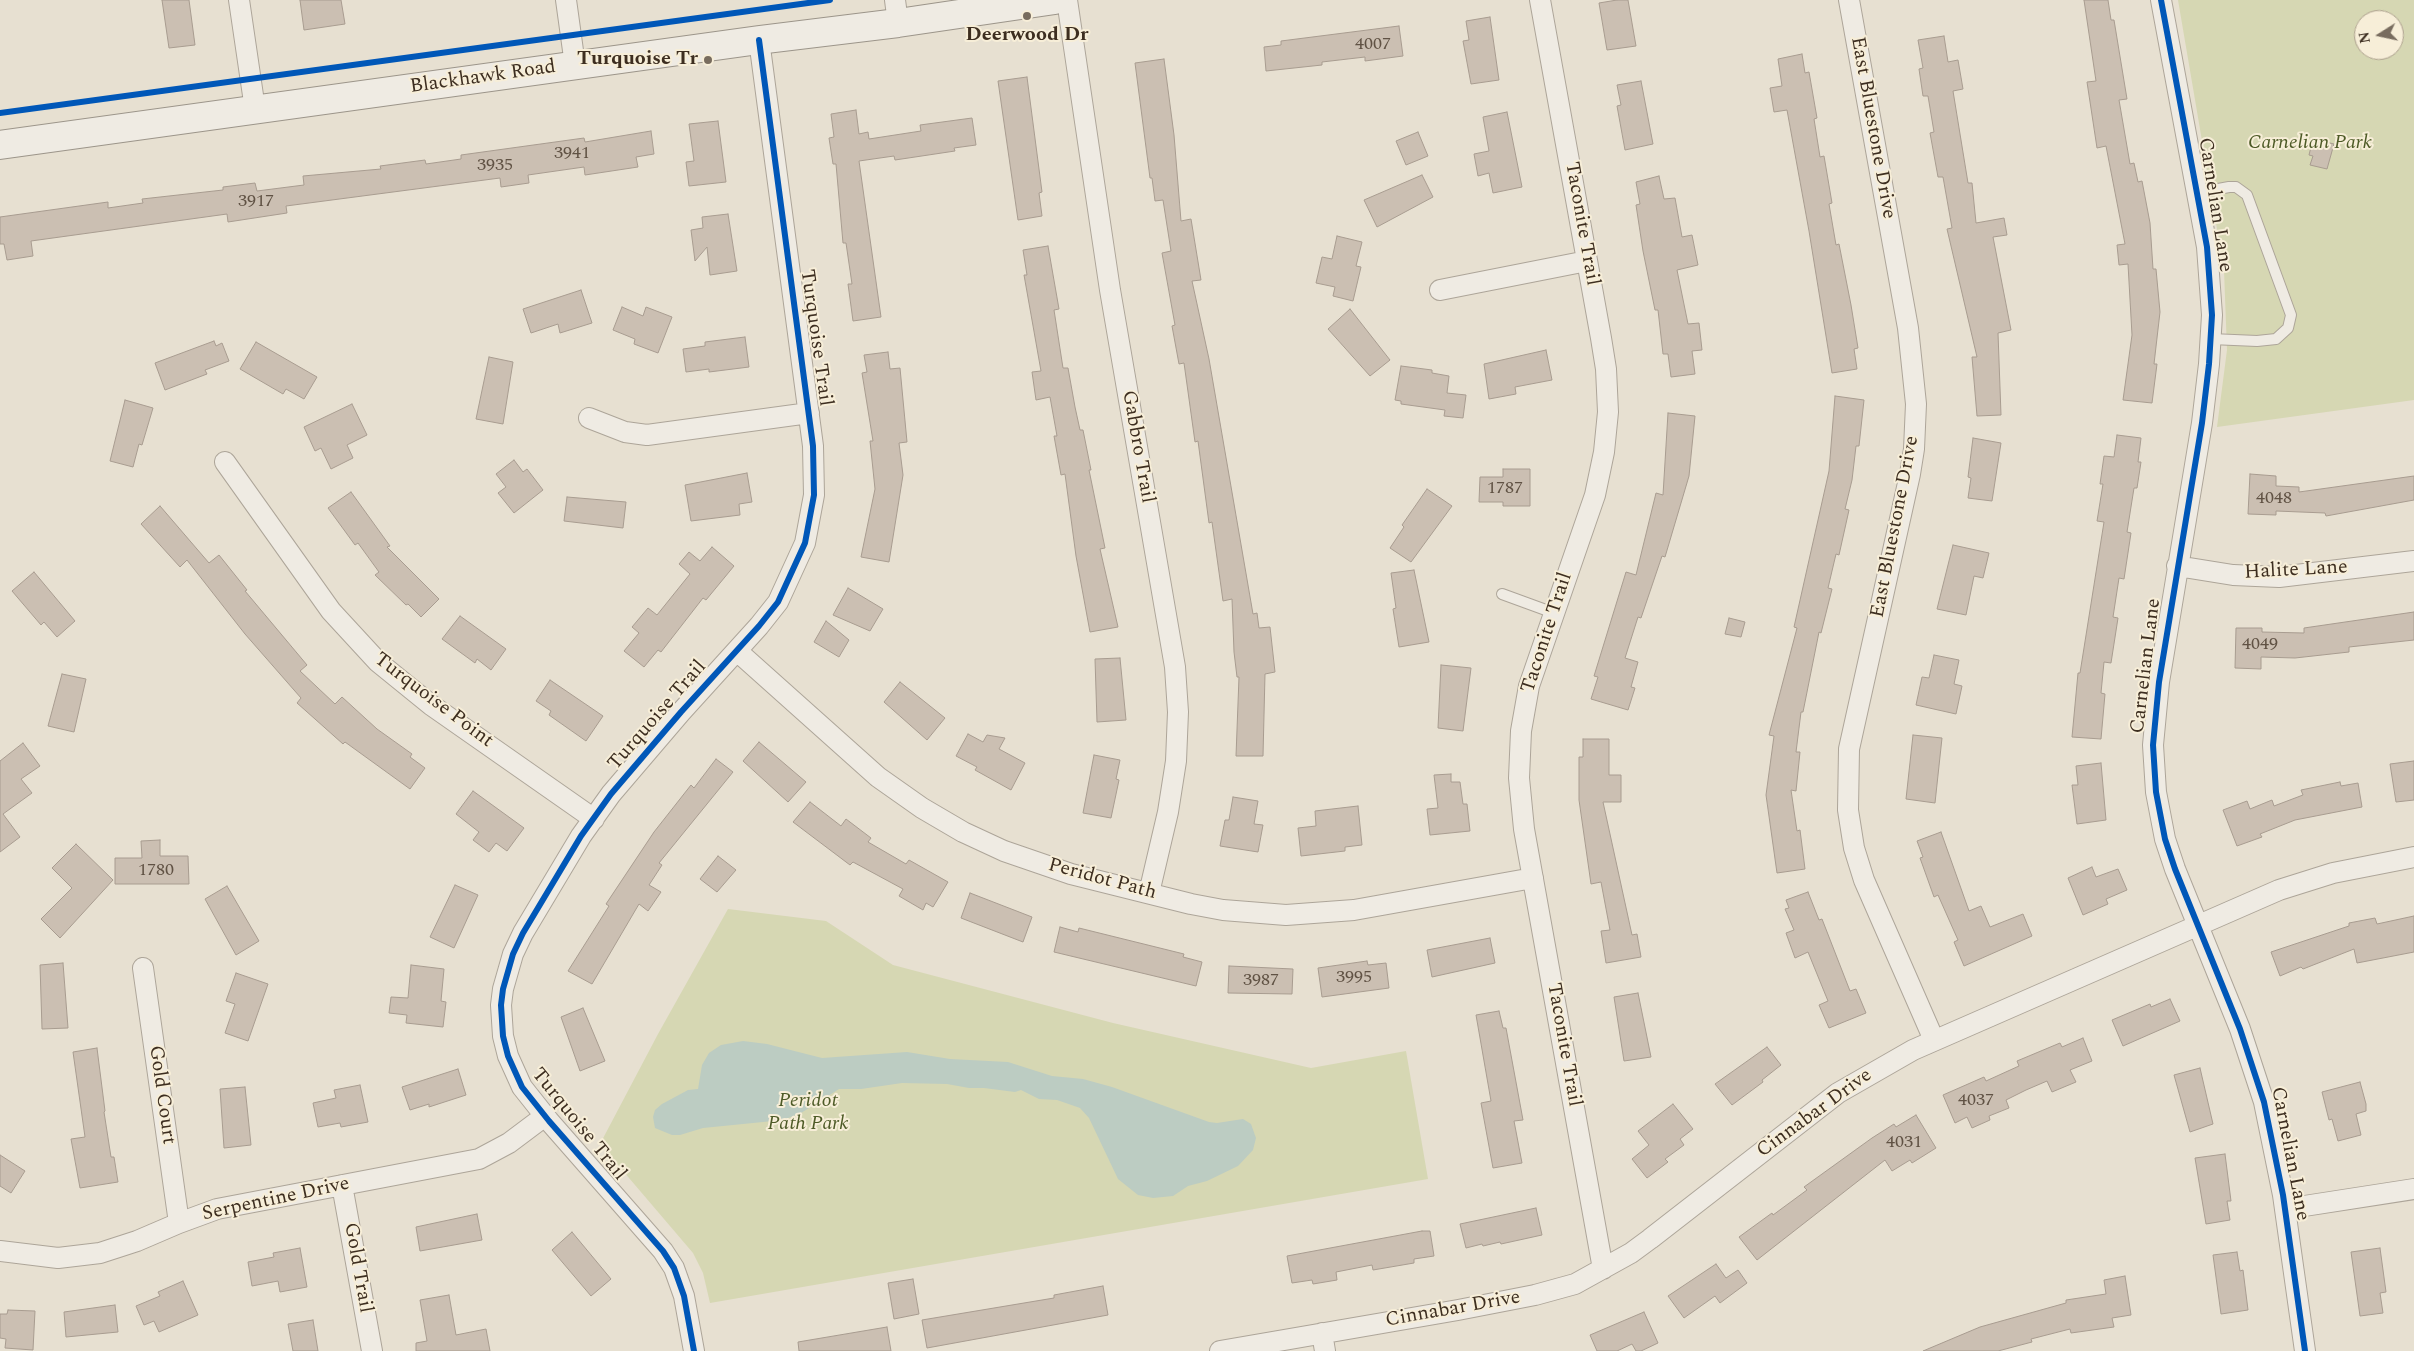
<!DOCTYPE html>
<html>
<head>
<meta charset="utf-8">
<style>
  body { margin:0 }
  #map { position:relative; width:2414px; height:1351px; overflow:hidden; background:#e7e0d1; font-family:Spectral,serif }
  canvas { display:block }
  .north { position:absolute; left:2354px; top:10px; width:50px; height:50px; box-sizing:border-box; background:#f7eed8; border:1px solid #ada18e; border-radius:50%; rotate:260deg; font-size:14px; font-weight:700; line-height:20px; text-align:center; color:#3d2e20 }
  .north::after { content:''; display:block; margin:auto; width:18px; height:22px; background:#786c5e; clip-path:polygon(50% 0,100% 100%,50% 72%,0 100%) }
</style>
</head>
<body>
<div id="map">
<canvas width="2414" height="1351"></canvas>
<div class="north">N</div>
</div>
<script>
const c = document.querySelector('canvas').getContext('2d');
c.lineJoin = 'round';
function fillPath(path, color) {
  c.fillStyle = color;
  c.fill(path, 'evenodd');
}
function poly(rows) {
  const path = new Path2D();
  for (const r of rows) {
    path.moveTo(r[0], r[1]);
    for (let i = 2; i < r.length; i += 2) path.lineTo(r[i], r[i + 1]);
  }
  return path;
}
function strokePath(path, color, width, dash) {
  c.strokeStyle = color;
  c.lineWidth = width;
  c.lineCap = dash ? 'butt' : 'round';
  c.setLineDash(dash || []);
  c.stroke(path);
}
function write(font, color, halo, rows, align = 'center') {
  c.font = font + ' Spectral,serif';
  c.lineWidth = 4;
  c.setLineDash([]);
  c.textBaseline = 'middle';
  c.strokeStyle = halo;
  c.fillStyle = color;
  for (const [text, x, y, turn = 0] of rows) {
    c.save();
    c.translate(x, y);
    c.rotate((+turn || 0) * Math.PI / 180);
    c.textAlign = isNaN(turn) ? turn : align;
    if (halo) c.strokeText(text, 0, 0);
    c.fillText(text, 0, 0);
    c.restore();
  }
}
fillPath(poly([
  [2178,0,2414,0,2414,400,2217,427,2227,350,2224,270],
  [2364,20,2394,20,2394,50,2364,50],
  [728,909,826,921,893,965,1113,1023,1311,1068,1406,1051,1428,1179,710,1303,703,1273,693,1253,600,1144,658,1034]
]), '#d6d7b3');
fillPath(poly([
  [743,1041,767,1044,822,1058,907,1052,950,1059,1008,1062,1052,1076,1083,1079,1112,1087,1209,1122,1217,1123,1243,1119,1251,1124,1256,1138,1253,1150,1238,1166,1207,1181,1188,1186,1173,1196,1153,1198,1138,1195,1118,1179,1089,1118,1080,1108,1057,1100,1039,1099,1021,1090,1015,1092,984,1088,969,1088,947,1084,902,1083,861,1089,839,1089,801,1113,783,1120,703,1128,680,1135,672,1135,655,1128,653,1117,655,1110,662,1104,688,1090,698,1089,702,1065,709,1053,721,1045]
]), '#bcccc2');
const building = poly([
  [162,0,189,0,195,45,169,48,162,0],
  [300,0,341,0,345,24,304,30,300,0],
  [1617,0,1628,0,1636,46,1607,50,1599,3,1617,0],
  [2084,0,2108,0,2111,20,2114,20,2127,99,2119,100,2130,164,2134,163,2138,182,2142,181,2150,223,2153,269,2156,269,2160,312,2154,364,2157,364,2152,403,2123,400,2132,335,2128,264,2119,265,2117,245,2125,244,2106,146,2097,148,2087,82,2096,81,2084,0],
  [1490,17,1499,80,1471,84,1463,41,1469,40,1466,21,1490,17],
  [1399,26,1403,56,1365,61,1365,57,1322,62,1322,65,1266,71,1264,47,1281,45,1281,41,1399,26],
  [1944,36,1948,62,1958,60,1963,89,1953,91,1968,183,1972,183,1976,223,2004,218,2007,235,1993,237,2011,330,1998,333,2001,415,1977,416,1972,357,1977,357,1947,229,1952,228,1943,177,1938,177,1930,133,1934,132,1928,96,1923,96,1919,69,1923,68,1918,40,1944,36],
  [1802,54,1805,73,1809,72,1817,118,1814,119,1820,157,1824,156,1832,203,1829,204,1836,245,1839,244,1851,305,1858,348,1854,349,1857,369,1832,373,1809,231,1787,110,1774,112,1770,88,1782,86,1778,59,1802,54],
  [1164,59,1174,135,1181,221,1191,219,1201,280,1192,281,1209,359,1253,614,1257,613,1259,628,1270,627,1275,672,1265,674,1263,756,1236,756,1239,677,1237,677,1234,652,1232,599,1223,601,1212,522,1209,523,1198,441,1195,442,1184,363,1179,364,1172,326,1175,325,1162,253,1171,251,1163,200,1155,201,1152,178,1150,178,1135,63,1164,59],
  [1027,77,1042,192,1039,193,1042,216,1018,220,998,81,1027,77],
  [1641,81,1653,144,1625,150,1617,106,1621,105,1617,85,1641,81],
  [856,110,859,134,868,132,869,139,921,131,920,125,972,118,976,145,954,148,955,151,895,160,894,156,859,161,881,317,853,321,848,284,852,284,846,243,843,243,836,164,833,164,829,138,834,137,831,114,856,110],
  [1507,112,1522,187,1493,193,1489,173,1478,176,1474,154,1489,151,1483,117,1507,112],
  [718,121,726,182,689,186,686,162,694,161,689,124,718,121],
  [651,131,654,154,636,157,638,167,585,175,584,167,528,175,529,183,501,187,500,178,286,206,287,213,228,222,227,214,31,241,33,256,7,260,4,244,0,244,0,217,108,202,108,208,143,203,142,199,223,190,223,187,255,183,257,191,304,185,303,176,381,169,380,166,425,160,426,164,461,159,461,155,584,138,585,142,651,131],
  [1418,132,1428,156,1406,165,1396,141,1418,132],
  [2313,139,2334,144,2327,169,2310,165,2313,156,2309,155,2313,139],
  [1422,175,1433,197,1377,227,1364,200,1422,175],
  [1659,176,1664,199,1675,198,1682,237,1692,235,1698,265,1677,270,1688,324,1699,323,1702,350,1692,351,1695,374,1671,377,1668,354,1663,354,1658,310,1655,310,1643,251,1636,205,1640,204,1636,182,1659,176],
  [728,214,737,271,710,275,707,247,695,261,691,230,703,228,702,217,728,214],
  [1337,236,1362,242,1356,266,1361,267,1353,301,1333,296,1335,287,1316,283,1322,257,1332,259,1337,236],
  [1048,246,1059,309,1054,310,1063,368,1068,368,1075,407,1080,430,1083,430,1091,470,1089,470,1105,548,1100,549,1118,627,1090,632,1076,556,1065,474,1061,475,1054,436,1057,436,1050,397,1036,400,1032,372,1041,371,1024,275,1027,275,1023,250,1048,246],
  [581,290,592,323,560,333,558,324,531,333,523,309,581,290],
  [622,307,643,316,646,307,672,317,658,353,634,344,635,339,613,330,622,307],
  [1350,309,1390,360,1370,376,1328,329,1350,309],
  [745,337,749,367,709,372,709,369,686,372,683,349,705,346,705,342,745,337],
  [214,341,216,346,222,343,229,361,205,370,207,374,165,390,155,363,214,341],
  [256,342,317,377,304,399,286,389,283,394,240,369,256,342],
  [1546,350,1552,380,1515,387,1516,394,1489,399,1484,364,1546,350],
  [888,352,890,369,900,368,907,442,899,443,903,475,889,562,861,557,875,489,870,441,873,441,862,373,867,372,864,355,888,352],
  [489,357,513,362,503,424,476,419,489,357],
  [1401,366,1432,370,1432,373,1449,376,1447,393,1466,395,1463,418,1444,416,1445,410,1401,404,1401,401,1395,400,1401,366],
  [1835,396,1864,400,1859,446,1856,446,1852,480,1845,509,1849,510,1839,555,1836,554,1828,588,1832,589,1821,633,1819,632,1803,712,1801,712,1796,752,1800,752,1796,791,1791,790,1797,831,1800,830,1805,869,1777,873,1766,795,1774,736,1769,735,1797,628,1794,627,1829,471,1835,396],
  [125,400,153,408,142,445,139,444,133,467,110,461,125,400],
  [352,404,367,435,347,445,353,458,331,469,321,448,315,451,304,427,352,404],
  [1668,413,1695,416,1689,476,1665,557,1662,556,1641,618,1638,617,1625,658,1638,662,1631,687,1635,688,1628,710,1591,699,1598,677,1594,676,1626,572,1636,575,1656,493,1663,495,1668,413],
  [2117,435,2141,438,2138,462,2141,462,2137,488,2134,488,2127,532,2131,533,2124,579,2119,578,2113,617,2118,618,2111,663,2104,662,2101,693,2105,694,2101,739,2072,737,2078,673,2080,673,2104,522,2097,521,2103,484,2100,484,2104,456,2114,457,2117,435],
  [1973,438,2001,443,1992,501,1968,498,1971,478,1968,477,1973,438],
  [514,460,523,472,527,469,543,490,514,513,498,493,506,487,496,474,514,460],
  [1503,469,1530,469,1530,506,1503,506,1503,502,1479,502,1480,477,1503,477,1503,469],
  [747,473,752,502,739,504,740,515,691,521,685,485,747,473],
  [2250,474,2276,476,2276,486,2299,487,2299,492,2414,476,2414,500,2326,516,2325,513,2276,511,2276,515,2248,514,2250,474],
  [1427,489,1452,506,1411,562,1390,548,1404,527,1402,525,1427,489],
  [351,492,390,546,387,547,439,599,421,617,408,604,406,605,375,575,379,572,358,543,355,545,328,508,351,492],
  [567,497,626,502,623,528,564,521,567,497],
  [160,506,209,563,219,555,247,590,245,591,307,665,300,671,335,704,342,697,377,729,412,754,410,757,425,768,410,789,345,742,343,744,297,703,301,698,245,634,187,560,180,567,141,524,160,506],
  [1953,545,1989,553,1983,578,1974,576,1966,615,1937,609,1953,545],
  [712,547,734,566,706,600,703,598,661,652,658,650,644,667,624,651,639,633,632,627,648,608,657,615,690,574,679,564,689,552,700,561,712,547],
  [1414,570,1429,642,1399,647,1393,609,1396,608,1391,573,1414,570],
  [34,572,75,621,57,637,44,622,41,625,12,591,34,572],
  [848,588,883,609,870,631,833,615,848,588],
  [2414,612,2414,640,2349,647,2349,652,2295,658,2261,657,2261,669,2235,668,2236,628,2262,628,2262,632,2304,633,2304,628,2414,612],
  [460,616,506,649,491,670,477,659,475,663,442,639,460,616],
  [1729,618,1745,622,1741,637,1725,634,1729,618],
  [826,621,849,640,839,657,814,642,826,621],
  [1934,655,1959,660,1954,684,1962,686,1956,714,1916,705,1922,677,1929,678,1934,655],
  [1120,658,1126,720,1097,722,1095,659,1120,658],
  [1441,665,1471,668,1463,731,1438,728,1441,665],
  [62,674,86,679,74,732,48,726,62,674],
  [550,680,603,716,586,741,549,715,551,711,536,701,550,680],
  [900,682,945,718,927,740,884,702,900,682],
  [968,734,983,742,987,735,1005,738,999,749,1025,763,1011,790,975,770,977,767,956,756,968,734],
  [1913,735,1942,738,1935,803,1906,799,1913,735],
  [1583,739,1609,739,1609,775,1621,775,1621,802,1603,802,1632,935,1637,934,1641,957,1606,963,1601,931,1610,930,1601,882,1591,884,1579,800,1579,757,1583,757,1583,739],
  [759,742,806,782,788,802,743,761,759,742],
  [23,743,40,766,21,779,32,793,3,814,20,837,0,852,0,761,23,743],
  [1094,755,1120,760,1116,779,1119,780,1111,818,1083,813,1094,755],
  [716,759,733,772,659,863,662,865,649,885,661,892,648,911,639,904,592,984,568,971,609,906,606,904,654,832,691,785,694,788,716,759],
  [2414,761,2414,800,2396,802,2390,764,2414,761],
  [2101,763,2106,820,2077,824,2072,785,2078,785,2076,766,2101,763],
  [1451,774,1451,782,1460,782,1463,804,1467,804,1470,831,1430,835,1427,809,1438,808,1434,775,1451,774],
  [2340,782,2341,786,2358,783,2362,807,2295,820,2260,834,2262,837,2237,846,2223,810,2247,801,2250,809,2272,800,2274,806,2303,795,2301,790,2340,782],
  [473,791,524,828,507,851,496,843,489,852,473,840,479,832,456,814,473,791],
  [1233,797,1258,801,1254,824,1263,825,1258,852,1220,846,1225,820,1229,820,1233,797],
  [810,802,841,826,846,819,871,838,868,842,906,864,909,860,948,882,933,907,926,903,923,910,899,896,903,889,853,862,850,865,793,822,810,802],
  [1358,806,1362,845,1345,847,1345,851,1301,856,1298,828,1316,826,1315,811,1358,806],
  [1941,832,1969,911,1981,906,1990,927,2023,914,2032,936,1964,966,1954,942,1958,940,1938,895,1934,897,1920,858,1923,857,1917,841,1941,832],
  [160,840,160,856,188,856,189,884,115,884,115,858,142,858,141,841,160,840],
  [76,844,113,880,60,938,41,919,72,888,52,868,76,844],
  [718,856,736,870,717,892,700,879,718,856],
  [2092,867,2096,877,2118,869,2127,890,2106,899,2108,904,2083,915,2068,878,2092,867],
  [455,885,478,895,454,948,430,937,455,885],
  [227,886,259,941,236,955,205,899,227,886],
  [1808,892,1819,920,1822,919,1850,991,1856,989,1866,1013,1829,1028,1819,1005,1828,1001,1808,952,1795,958,1786,933,1794,930,1785,909,1789,908,1786,900,1808,892],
  [970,893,1032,917,1023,942,961,918,970,893],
  [2414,916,2414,952,2357,963,2354,949,2303,969,2301,967,2280,976,2271,952,2349,926,2349,923,2375,918,2377,924,2414,916],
  [1060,927,1078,932,1079,928,1184,954,1183,957,1202,962,1196,986,1054,952,1060,927],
  [1490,938,1495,963,1432,977,1427,950,1490,938],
  [1367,961,1368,965,1386,963,1389,988,1322,997,1318,968,1367,961],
  [63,963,68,1028,42,1029,40,965,63,963],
  [411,965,444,969,441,1001,446,1002,443,1027,406,1023,407,1015,389,1013,391,997,408,998,411,965],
  [1229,966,1293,969,1292,994,1228,993,1229,966],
  [236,973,268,984,248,1041,225,1033,235,1004,226,1001,236,973],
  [1638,993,1651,1057,1624,1061,1614,997,1638,993],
  [2170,999,2180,1021,2123,1046,2112,1020,2150,1004,2151,1007,2170,999],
  [583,1008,605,1061,580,1071,561,1017,583,1008],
  [1499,1011,1503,1028,1506,1028,1523,1120,1514,1121,1522,1163,1493,1168,1481,1103,1491,1101,1476,1015,1499,1011],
  [2083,1038,2092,1061,2070,1070,2076,1082,2052,1092,2047,1081,2026,1090,2006,1100,2009,1108,1989,1116,1990,1120,1972,1128,1967,1117,1955,1123,1943,1095,1984,1077,1986,1081,2019,1066,2017,1061,2060,1043,2062,1047,2083,1038],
  [1767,1047,1781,1065,1762,1080,1763,1082,1732,1105,1715,1084,1767,1047],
  [97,1048,105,1111,104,1112,111,1157,114,1157,118,1182,80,1188,71,1139,85,1137,73,1052,97,1048],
  [2200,1068,2213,1124,2190,1132,2174,1075,2200,1068],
  [458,1069,466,1095,429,1107,429,1104,410,1110,402,1087,458,1069],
  [2360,1082,2366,1104,2366,1111,2356,1114,2361,1135,2338,1141,2332,1119,2329,1120,2322,1092,2360,1082],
  [360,1085,368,1122,341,1127,340,1123,318,1127,313,1103,336,1098,334,1090,360,1085],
  [245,1087,251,1145,224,1148,220,1089,245,1087],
  [1673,1104,1693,1129,1680,1139,1684,1145,1665,1159,1668,1162,1647,1178,1632,1159,1649,1145,1638,1131,1673,1104],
  [1916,1115,1936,1148,1912,1163,1910,1160,1892,1171,1885,1160,1757,1260,1739,1237,1772,1213,1773,1215,1807,1190,1804,1187,1872,1138,1894,1124,1896,1127,1916,1115],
  [2225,1154,2231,1201,2227,1201,2230,1220,2206,1224,2195,1158,2225,1154],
  [0,1155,25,1171,11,1193,0,1186,0,1155],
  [1536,1208,1542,1235,1501,1244,1500,1242,1483,1246,1482,1244,1466,1248,1460,1224,1536,1208],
  [477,1214,482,1240,420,1251,416,1227,477,1214],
  [1422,1231,1430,1231,1434,1256,1414,1259,1414,1263,1373,1270,1372,1265,1336,1272,1337,1280,1313,1284,1312,1280,1292,1283,1287,1256,1422,1231],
  [572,1232,611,1279,591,1296,552,1250,572,1232],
  [300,1248,307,1287,280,1292,278,1281,252,1286,248,1262,274,1257,273,1253,300,1248],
  [2380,1248,2386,1292,2380,1293,2383,1313,2360,1316,2351,1252,2380,1248],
  [2237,1252,2240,1271,2243,1270,2248,1310,2221,1314,2213,1255,2237,1252],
  [1716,1264,1726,1278,1738,1270,1747,1283,1720,1303,1715,1296,1684,1318,1668,1296,1716,1264],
  [2125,1276,2131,1315,2112,1318,2114,1327,2071,1333,2070,1329,2031,1339,2032,1342,1998,1351,1923,1351,1980,1327,2066,1303,2066,1300,2106,1294,2104,1280,2125,1276],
  [913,1279,919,1314,894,1319,888,1283,913,1279],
  [183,1281,198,1315,159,1332,154,1321,144,1325,136,1306,160,1296,158,1292,183,1281],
  [1103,1286,1108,1315,927,1348,922,1320,1054,1298,1054,1295,1103,1286],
  [449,1295,456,1335,486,1329,490,1351,416,1351,416,1343,427,1341,420,1300,449,1295],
  [115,1305,118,1332,66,1337,64,1312,115,1305],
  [8,1310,35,1311,33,1350,5,1348,6,1339,0,1338,0,1314,7,1314,8,1310],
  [1644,1312,1658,1343,1641,1351,1636,1351,1632,1344,1617,1351,1597,1351,1590,1335,1644,1312],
  [313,1320,318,1351,293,1351,288,1324,313,1320],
  [887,1327,891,1351,799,1351,798,1342,887,1327]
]);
fillPath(building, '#cbbfb2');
strokePath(building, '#a89c90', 1);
const lane = poly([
  [2197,193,2229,187,2236,187,2247,195,2291,315,2288,328,2276,339,2257,341,2211,339],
  [1502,594,1554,613]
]);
const street = poly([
  [239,0,255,109],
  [566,0,575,65],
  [895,0,898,23],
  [1067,0,1110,290,1175,667,1178,712,1176,761,1168,812,1149,893],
  [1540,0,1601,338,1606,369,1608,412,1604,452,1595,495,1529,686,1521,731,1519,778,1524,829,1603,1269],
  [1849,0,1908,328,1916,404,1914,449,1910,474,1849,749,1848,810,1854,848,1864,880,1934,1040],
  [2161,0,2207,247,2212,315,2209,364,2202,423,2159,682,2153,745,2156,792,2165,839,2175,869,2240,1029,2264,1102,2283,1195,2305,1351],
  [1440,290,1587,261],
  [589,418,625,432,647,435,809,413],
  [225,462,331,611,378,662,431,705,594,819],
  [2177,566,2233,575,2279,577,2414,561],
  [737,651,878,777,922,808,963,832,1004,851,1071,874,1191,904,1223,910,1286,915,1354,910,1533,878],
  [143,968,179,1223],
  [342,1185,372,1351],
  [2285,1209,2414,1189],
  [0,1251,58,1258,100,1253,137,1241,179,1223,217,1209,479,1159,509,1143,545,1116],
  [1322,1333,1325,1351],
  [694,1351,684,1296,674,1268,663,1251,549,1121,522,1087,508,1056,503,1036,501,1005,503,989,513,954,523,933,581,836,611,794,681,712,759,626,778,602,805,543,814,495,813,446,759,40],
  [1220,1351,1458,1310,1535,1295,1575,1284,1631,1253,1650,1239,1838,1093,1913,1050,2279,890,2333,873,2414,857]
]);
const secondary = poly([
  [0,145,759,40,898,23,1055,0]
]);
strokePath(lane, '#ada599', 12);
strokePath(street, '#ada599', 22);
strokePath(secondary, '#9c958a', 30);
strokePath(lane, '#efebe3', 10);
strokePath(street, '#efebe3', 20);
strokePath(secondary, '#efebe3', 28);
strokePath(poly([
  [2161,0,2207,247,2212,315,2209,364,2202,423,2159,682,2153,745,2156,792,2165,839,2175,869,2240,1029,2264,1102,2283,1195,2305,1351],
  [0,113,830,0],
  [694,1351,684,1296,674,1268,663,1251,549,1121,522,1087,508,1056,503,1036,501,1005,503,989,513,954,523,933,581,836,611,794,681,712,759,626,778,602,805,543,814,495,813,446,759,40]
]), '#0057b8', 6);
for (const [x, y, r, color] of [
  [1027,16,5,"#786c5e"],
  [708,60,5,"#786c5e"]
]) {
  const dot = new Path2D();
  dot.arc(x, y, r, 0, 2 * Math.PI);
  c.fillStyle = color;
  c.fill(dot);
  strokePath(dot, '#f7eed8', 2);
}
write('18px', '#605244', null, [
  ["4007",1373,45],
  ["3941",572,154],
  ["3935",495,166],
  ["3917",256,202],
  ["1787",1505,489],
  ["4048",2274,499],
  ["4049",2260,645],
  ["1780",156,871],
  ["3995",1354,978],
  ["3987",1261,981],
  ["4037",1976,1101],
  ["4031",1904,1143]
]);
write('bold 20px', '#3d2e20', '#f7eed8', [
  ["Deerwood Dr",1027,36],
  ["Turquoise Tr",698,60,"right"]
]);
write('20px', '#3d2e20', '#f7eed8', [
  ["Blackhawk Road",483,78,-8],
  ["East Bluestone Drive",1872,128,80],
  ["Carnelian Lane",2214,205,81],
  ["Taconite Trail",1581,224,80],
  ["Turquoise Trail",815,338,82],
  ["Gabbro Trail",1137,447,80],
  ["East Bluestone Drive",1896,527,-79],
  ["Halite Lane",2296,571,-3],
  ["Taconite Trail",1548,633,-72],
  ["Carnelian Lane",2147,666,-83],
  ["Turquoise Point",433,701,37],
  ["Turquoise Trail",658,716,-49],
  ["Peridot Path",1102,880,15],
  ["Taconite Trail",1563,1045,80],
  ["Gold Court",161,1095,82],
  ["Cinnabar Drive",1815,1114,-36],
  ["Turquoise Trail",578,1125,51],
  ["Carnelian Lane",2289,1154,79],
  ["Serpentine Drive",276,1200,-12],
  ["Gold Trail",357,1268,80],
  ["Cinnabar Drive",1453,1310,-10]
]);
write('italic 20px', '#4d5a26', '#f7eed8', [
  ["Carnelian Park",2310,144],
  ["Peridot",808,1102],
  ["Path Park",808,1125]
]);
</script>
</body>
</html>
